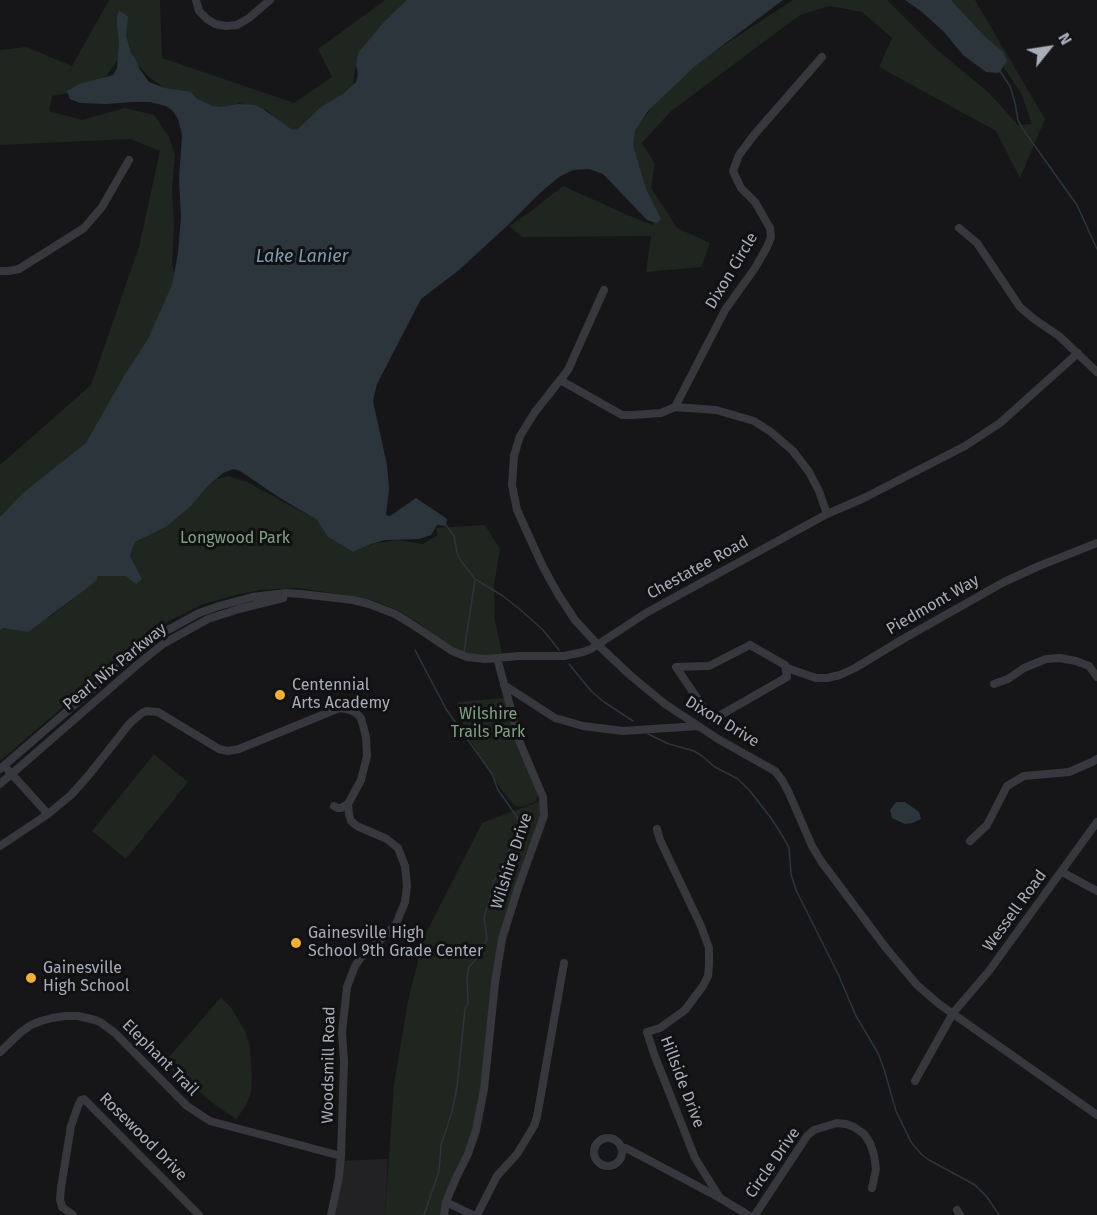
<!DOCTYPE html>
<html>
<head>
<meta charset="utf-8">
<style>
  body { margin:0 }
  #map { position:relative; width:1097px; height:1215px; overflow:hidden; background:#161618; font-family:"Fira Sans",sans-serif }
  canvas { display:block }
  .north { position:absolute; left:1019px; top:18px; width:60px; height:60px; -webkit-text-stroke:4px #111113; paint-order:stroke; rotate:60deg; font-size:16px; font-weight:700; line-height:24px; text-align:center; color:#a8adb8 }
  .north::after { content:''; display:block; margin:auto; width:21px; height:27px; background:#a8adb8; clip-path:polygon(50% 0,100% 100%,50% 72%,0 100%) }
</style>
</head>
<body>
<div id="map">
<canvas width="1097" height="1215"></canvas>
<div class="north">N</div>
</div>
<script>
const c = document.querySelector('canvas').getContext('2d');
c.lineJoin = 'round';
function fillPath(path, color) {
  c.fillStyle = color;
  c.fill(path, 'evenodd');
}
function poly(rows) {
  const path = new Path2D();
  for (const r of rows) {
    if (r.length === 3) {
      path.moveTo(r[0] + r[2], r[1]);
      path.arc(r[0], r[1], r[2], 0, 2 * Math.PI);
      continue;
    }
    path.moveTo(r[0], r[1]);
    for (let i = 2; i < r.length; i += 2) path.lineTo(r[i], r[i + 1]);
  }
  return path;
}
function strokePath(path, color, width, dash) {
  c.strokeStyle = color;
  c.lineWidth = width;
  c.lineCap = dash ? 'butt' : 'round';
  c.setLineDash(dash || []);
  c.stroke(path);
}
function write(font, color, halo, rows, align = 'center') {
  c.font = font + ' "Fira Sans",sans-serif';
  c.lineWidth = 6;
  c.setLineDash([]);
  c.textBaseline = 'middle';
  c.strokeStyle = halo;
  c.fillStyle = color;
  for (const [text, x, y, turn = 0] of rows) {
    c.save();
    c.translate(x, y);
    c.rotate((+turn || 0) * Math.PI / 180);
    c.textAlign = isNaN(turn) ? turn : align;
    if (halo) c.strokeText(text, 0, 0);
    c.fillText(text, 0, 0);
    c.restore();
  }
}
fillPath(poly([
  [388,1159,385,1215,335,1215,337,1209,335,1161]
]), '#222225');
fillPath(poly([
  [109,0,160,0,162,58,294,103,332,77,318,49,385,0,428,0,357,58,352,89,292,139,267,110,239,103,210,117,168,91,149,77,130,57,121,55,107,75,82,91,52,96,49,111,82,120,125,108,154,115,169,137,175,155,172,190,174,225,172,264,180,295,116,412,68,468,0,529,0,465,91,385,139,247,160,151,130,139,0,145,0,50,26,47,72,66],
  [793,0,887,0,935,48,989,93,1018,125,1032,124,1021,93,991,49,947,0,975,0,1045,119,1020,178,996,131,879,67,892,38,862,12,830,6,800,15,670,112,642,143,655,164,651,187,677,228,710,243,701,267,646,272,651,236,522,237,509,226,530,212,563,186,630,216,653,225,655,212,629,153,634,131,658,100,689,68],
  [208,464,218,479,228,476,247,482,317,520,328,537,353,552,375,543,397,540,423,544,438,535,436,528,485,525,500,549,494,585,495,620,502,653,486,655,472,654,459,651,445,643,416,621,399,611,375,601,352,596,298,588,260,590,235,595,201,605,169,621,143,638,0,761,0,630,50,617,82,592,98,576,123,575,142,580,130,556,135,542,166,527,190,507,209,485,216,480,206,466],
  [505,698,538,790,538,796,535,802,522,807,515,806,500,788,467,735,457,704,458,702],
  [154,754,188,782,126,859,92,831],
  [546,799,510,914,493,994,479,1137,448,1198,446,1215,385,1215,394,1084,408,1001,424,937,482,823],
  [221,997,232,1009,245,1031,250,1046,252,1079,251,1093,245,1107,236,1119,214,1104,164,1063]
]), '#1e261f');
fillPath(poly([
  [407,0,783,0,695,66,648,111,635,131,633,145,646,189,661,219,657,223,647,220,603,174,589,169,573,170,559,177,540,193,508,225,459,270,421,299,377,384,373,401,387,465,389,489,386,515,390,516,416,498,447,519,446,526,437,525,431,535,419,539,385,540,371,544,353,552,328,537,317,520,280,498,240,471,234,469,223,473,209,485,190,507,166,527,135,542,130,556,142,579,136,584,126,576,98,576,97,580,82,592,28,632,4,628,0,630,0,517,23,493,86,443,124,376,148,339,172,285,178,253,181,217,179,179,182,135,178,119,173,111,166,106,150,102,132,102,106,104,80,103,70,99,67,91,79,84,113,75,117,68,119,42,117,25,117,16,119,11,125,14,128,17,126,36,131,53,136,60,139,68,149,82,165,88,191,92,197,99,213,106,221,107,238,104,255,105,263,109,291,129,297,130,321,107,343,94,356,82,358,74,356,65,357,57,359,52,384,22],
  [905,0,951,0,984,36,1003,52,1007,61,999,73,986,72,963,55,944,32,922,12],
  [896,802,905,802,919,812,921,819,912,823,905,824,892,818,890,810]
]), '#2c353c');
strokePath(poly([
  [1000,71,1010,86,1015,103,1018,120,1022,128,1077,205,1097,249],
  [446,525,454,536,457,553,461,561,475,579,503,596,523,612,543,630,559,650],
  [415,650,446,709,492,774,498,790,517,817,518,822,514,836,506,859,493,883,492,892,484,917,487,939,478,957,469,967,467,976,468,1003,465,1009,457,1087,452,1112,441,1145,439,1171,424,1215],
  [464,652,475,580],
  [569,664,591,691,604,702,633,721],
  [648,734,669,744,694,751,702,756,715,767,738,779,750,791,771,818,785,840,789,848,791,874,796,890,839,976,856,1016,878,1053,884,1069,896,1111,911,1142,922,1155,929,1160,975,1185,987,1197,999,1215]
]), '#2c353c', 1.5);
strokePath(poly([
  [196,0,199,11,207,19,215,24,226,26,237,25,249,18,270,0],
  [959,228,977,243,1020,307,1034,319,1059,336,1097,372],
  [0,271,9,271,19,269,84,228,102,207,129,160],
  [604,290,568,370,535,412,520,436,514,456,512,485,517,510,543,567,558,594,575,620,597,644,631,676,665,704,718,739,775,771,782,780,789,793,812,846,821,861,886,948,917,985,939,1004,1097,1115],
  [560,380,622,415,633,415,661,413,675,407,725,310,755,268,767,247,771,237,770,228,755,202,741,188,733,171,739,155,754,135,822,57],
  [675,407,716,410,754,421,771,432,793,451,809,472,819,491,827,514],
  [750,645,785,665,787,677,712,720,676,667,709,666,750,645],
  [785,665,787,668,816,678,827,678,840,675,855,668,903,639,1004,582,1039,566,1097,543],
  [994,684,1008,679,1024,668,1046,659,1060,658,1076,661,1089,666,1097,677],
  [504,685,555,718,583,726,623,731,698,726],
  [0,769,130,657,155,637,199,613,219,606,252,597,286,593,301,594,353,600,369,604,395,614,410,623,452,651,467,657,485,659,519,656,564,656,583,652,591,649,646,613,827,514,864,498,965,446,1000,423,1078,353],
  [8,770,48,814],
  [0,784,137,665,163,644,208,619,239,609,283,598],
  [334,806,337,808,341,808,348,804],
  [657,829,660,840,701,926,709,948,709,965,708,976,703,986,685,1010,660,1028,647,1032,654,1054,695,1158,720,1198],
  [970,841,987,825,1007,786,1024,776,1069,772,1092,762,1097,759],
  [0,846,48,814,71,795,88,776,130,723,142,713,146,711,158,712,219,749,228,751,239,749,337,709,341,708,350,710,356,713,361,718,366,737,367,756,361,780,348,804,349,814,351,821,357,826,387,839,398,848,405,866,407,886,405,902,396,924,385,936,362,956,355,966,347,987,342,1033,344,1061,341,1156,339,1177,331,1215],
  [1062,872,1097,891],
  [0,1052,21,1032,31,1025,41,1021,52,1018,65,1016,78,1016,95,1020,100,1022,115,1033,187,1106,210,1121,341,1156],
  [915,1081,953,1013,989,971,1097,822],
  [608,1152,14],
  [622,1148,626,1148,720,1198,748,1215],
  [446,1202,473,1215],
  [957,1210,960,1215],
  [73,1215,62,1207,60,1199,61,1188,71,1126,78,1106,81,1100,84,1099,199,1215],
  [444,1215,446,1202,456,1178,468,1154,476,1130,484,1089,495,983,502,939,518,888,544,816,543,797,520,743,497,658],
  [477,1215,497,1176,517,1154,534,1126,537,1117,564,963],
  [755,1215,807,1136,814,1130,837,1123,846,1124,854,1127,864,1134,870,1143,874,1155,876,1169,872,1188]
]), '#37383d', 8);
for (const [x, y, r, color] of [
  [280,695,6,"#f2b134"],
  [296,943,6,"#f2b134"],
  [31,978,6,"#f2b134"]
]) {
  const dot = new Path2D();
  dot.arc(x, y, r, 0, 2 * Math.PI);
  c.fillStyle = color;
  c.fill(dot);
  strokePath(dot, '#111113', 2);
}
write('16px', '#a8adb8', '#111113', [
  ["Dixon Circle",732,271,-59],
  ["Chestatee Road",698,568,-29],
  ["Piedmont Way",933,605,-30],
  ["Pearl Nix Parkway",115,667,-39],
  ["Dixon Drive",722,722,31],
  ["Wilshire Drive",512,861,-72],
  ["Wessell Road",1015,911,-54],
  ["Elephant Trail",160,1058,45],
  ["Woodsmill Road",329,1065,-89],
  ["Hillside Drive",682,1082,69],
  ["Rosewood Drive",143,1137,45],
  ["Circle Drive",773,1163,-55]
]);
write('16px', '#7fa381', '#111113', [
  ["Longwood Park",235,539],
  ["Wilshire",488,715],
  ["Trails Park",488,733]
]);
write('16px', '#a8adb8', '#111113', [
  ["Centennial",292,686],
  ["Arts Academy",292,704],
  ["Gainesville High",308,934],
  ["School 9th Grade Center",308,952],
  ["Gainesville",43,969],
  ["High School",43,987]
], 'left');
write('italic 18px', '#7f9bb3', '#111113', [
  ["Lake Lanier",302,257]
]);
</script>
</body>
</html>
